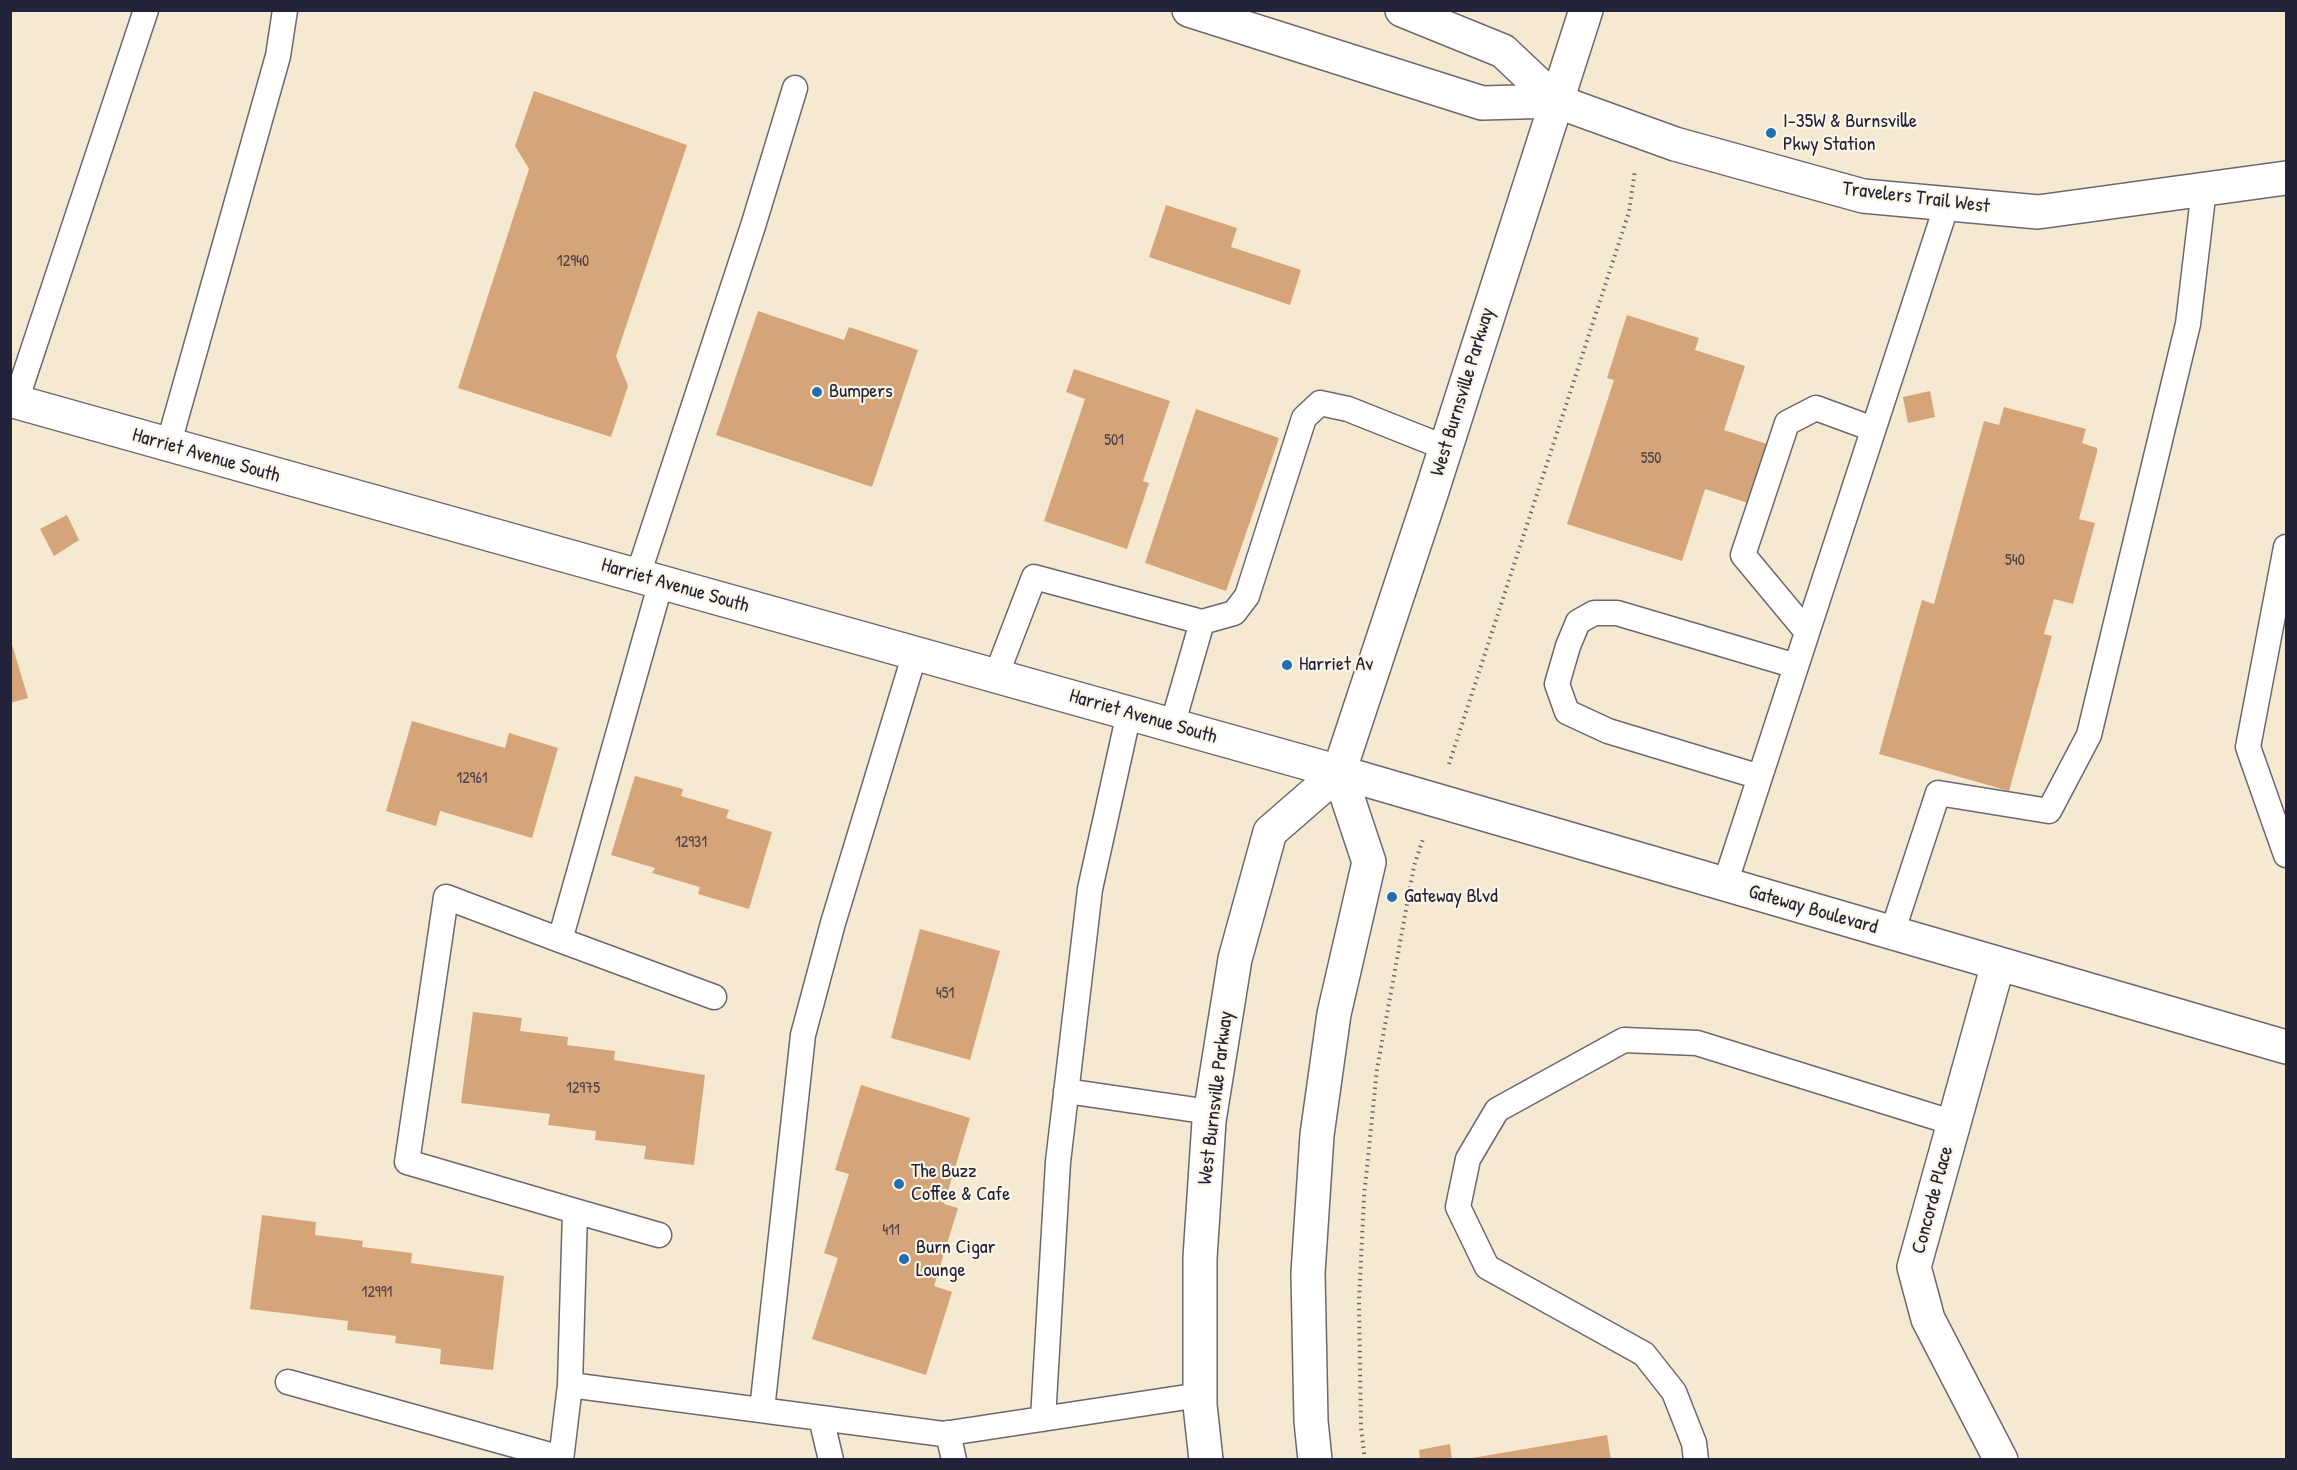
<!DOCTYPE html>
<html>
<head>
<meta charset="utf-8">
<style>
  body { margin:0 }
  #map { position:relative; width:2297px; height:1470px; overflow:hidden; background:#f6e9d1; font-family:"Patrick Hand",sans-serif }
  canvas { display:block }
  .frame { position:absolute; inset:0; border:12px solid #22223b; pointer-events:none }
</style>
</head>
<body>
<div id="map">
<canvas width="2297" height="1470"></canvas>
<div class="frame"></div>
</div>
<script>
const c = document.querySelector('canvas').getContext('2d');
c.lineJoin = 'round';
function fillPath(path, color) {
  c.fillStyle = color;
  c.fill(path, 'evenodd');
}
function poly(rows) {
  const path = new Path2D();
  for (const r of rows) {
    path.moveTo(r[0], r[1]);
    for (let i = 2; i < r.length; i += 2) path.lineTo(r[i], r[i + 1]);
  }
  return path;
}
function strokePath(path, color, width, dash) {
  c.strokeStyle = color;
  c.lineWidth = width;
  c.lineCap = dash ? 'butt' : 'round';
  c.setLineDash(dash || []);
  c.stroke(path);
}
function write(font, color, halo, rows, align = 'center') {
  c.font = font + ' "Patrick Hand",sans-serif';
  c.lineWidth = 4.5;
  c.setLineDash([]);
  c.textBaseline = 'middle';
  c.strokeStyle = halo;
  c.fillStyle = color;
  for (const [text, x, y, turn = 0] of rows) {
    c.save();
    c.translate(x, y);
    c.rotate((+turn || 0) * Math.PI / 180);
    c.textAlign = isNaN(turn) ? turn : align;
    if (halo) c.strokeText(text, 0, 0);
    c.fillText(text, 0, 0);
    c.restore();
  }
}
fillPath(poly([
  [534,91,687,145,616,356,628,386,611,437,458,388,529,169,515,146],
  [1166,205,1237,228,1231,247,1301,270,1290,305,1149,257],
  [758,311,844,340,849,327,918,350,872,487,716,435],
  [1627,315,1699,338,1695,350,1745,366,1724,430,1776,447,1757,506,1705,489,1682,561,1567,524,1614,380,1607,378],
  [1074,369,1170,401,1143,481,1149,483,1127,549,1044,521,1085,399,1066,392],
  [1930,391,1935,417,1908,423,1903,397],
  [2004,407,2086,429,2082,443,2097,448,2097,452,2079,519,2095,523,2073,604,2054,599,2044,634,2052,636,2009,791,1879,754,1922,600,1934,604,1984,421,1999,425],
  [1196,409,1279,438,1226,591,1145,563],
  [67,515,79,540,54,556,40,529],
  [10,638,28,698,10,703],
  [412,721,505,748,509,733,558,748,532,838,440,811,436,826,386,811],
  [635,776,683,789,681,796,729,810,726,818,772,832,749,909,698,894,700,887,652,873,655,868,611,855],
  [920,929,1000,951,970,1060,891,1038],
  [473,1012,522,1018,520,1031,568,1037,567,1045,615,1051,614,1060,705,1075,694,1165,644,1159,646,1146,595,1140,596,1131,548,1125,550,1114,461,1103],
  [861,1085,970,1118,944,1204,958,1208,934,1286,952,1292,926,1375,812,1339,838,1258,824,1253,849,1174,835,1170],
  [262,1215,316,1222,315,1235,363,1241,362,1247,412,1253,411,1263,504,1276,493,1370,440,1364,441,1349,395,1343,396,1336,347,1330,348,1321,250,1309],
  [1607,1435,1611,1460,1472,1460,1472,1458],
  [1450,1444,1452,1460,1420,1460,1419,1450]
]), '#d5a579');
const service = poly([
  [16,401,146,10],
  [168,446,278,56,285,10],
  [2286,547,2248,747,2286,855],
  [638,575,753,226,795,88],
  [661,582,560,940,446,897,407,1162,575,1211,570,1385,943,1434,1200,1395],
  [1202,622,1234,613,1247,596,1304,418,1320,403,1348,409,1446,448],
  [1807,632,1743,555,1787,423,1816,408,1873,429],
  [996,676,1034,577,1202,622,1172,726],
  [1760,777,1608,731,1567,712,1557,684,1568,646,1578,622,1594,613,1617,613,1796,666],
  [1725,884,1947,204],
  [1892,933,1938,793,2049,811,2089,735,2188,324,2204,189],
  [560,940,714,997],
  [1066,1091,1210,1112],
  [575,1211,659,1235],
  [288,1382,561,1458],
  [762,1410,803,1035,833,923,915,653],
  [821,1418,831,1460],
  [1043,1419,1058,1162,1090,889,1129,713],
  [948,1433,954,1460],
  [561,1460,570,1385],
  [1696,1460,1694,1443,1674,1392,1644,1354,1487,1267,1458,1207,1468,1159,1497,1110,1624,1040,1697,1043,1954,1123]
]);
const minor = poly([
  [10,400,1339,772],
  [1998,964,1914,1267,1928,1319,2001,1460]
]);
const tertiary = poly([
  [1556,101,1675,144,1863,196,2038,212,2286,178],
  [1339,772,2286,1047],
  [1206,1460,1200,1405,1200,1258,1209,1121,1235,959,1270,832,1339,772,1430,497,1586,10],
  [1315,1460,1311,1421,1308,1273,1317,1135,1334,1014,1369,862,1339,772]
]);
const motorway = poly([
  [1189,10,1482,103,1556,101],
  [1402,10,1503,51,1556,101]
]);
strokePath(service, '#6c6870', 27);
strokePath(minor, '#6c6870', 36);
strokePath(tertiary, '#6c6870', 36);
strokePath(motorway, '#6c6870', 36);
strokePath(poly([
  [1449,764,1629,212,1635,170],
  [1365,1460,1361,1428,1359,1302,1364,1197,1377,1069,1414,866,1424,836]
]), '#6c6870', 4, [1.5, 4.5]);
strokePath(service, '#fff', 24);
strokePath(minor, '#fff', 33);
strokePath(tertiary, '#fff', 33);
strokePath(motorway, '#fff', 33);
for (const [x, y, r, color] of [
  [1771,133,6,"#1f6fb2"],
  [817,392,6,"#1f6fb2"],
  [1287,665,6,"#1f6fb2"],
  [1392,897,6,"#1f6fb2"],
  [899,1184,6,"#1f6fb2"],
  [904,1259,6,"#1f6fb2"]
]) {
  const dot = new Path2D();
  dot.arc(x, y, r, 0, 2 * Math.PI);
  c.fillStyle = color;
  c.fill(dot);
  strokePath(dot, '#fcf5e5', 2);
}
write('16px', '#4f434a', null, [
  ["12940",573,262],
  ["501",1114,441],
  ["550",1651,459],
  ["540",2015,561],
  ["12961",472,779],
  ["12931",691,843],
  ["451",945,994],
  ["12975",583,1089],
  ["411",891,1231],
  ["12991",377,1293]
]);
write('20px', '#22223b', '#fcf5e5', [
  ["I-35W & Burnsville",1783,122],
  ["Pkwy Station",1783,145],
  ["Bumpers",829,392],
  ["Harriet Av",1299,665],
  ["Gateway Blvd",1404,897],
  ["The Buzz",911,1172],
  ["Coffee & Cafe",911,1195],
  ["Burn Cigar",916,1248],
  ["Lounge",916,1271]
], 'left');
write('20px', '#22223b', '#fcf5e5', [
  ["Travelers Trail West",1916,198,7],
  ["West Burnsville Parkway",1463,392,-73],
  ["Harriet Avenue South",206,456,16],
  ["Harriet Avenue South",675,586,16],
  ["Harriet Avenue South",1143,717,16],
  ["Gateway Boulevard",1813,910,16],
  ["West Burnsville Parkway",1216,1098,-83],
  ["Concorde Place",1933,1200,-75]
]);
</script>
</body>
</html>
